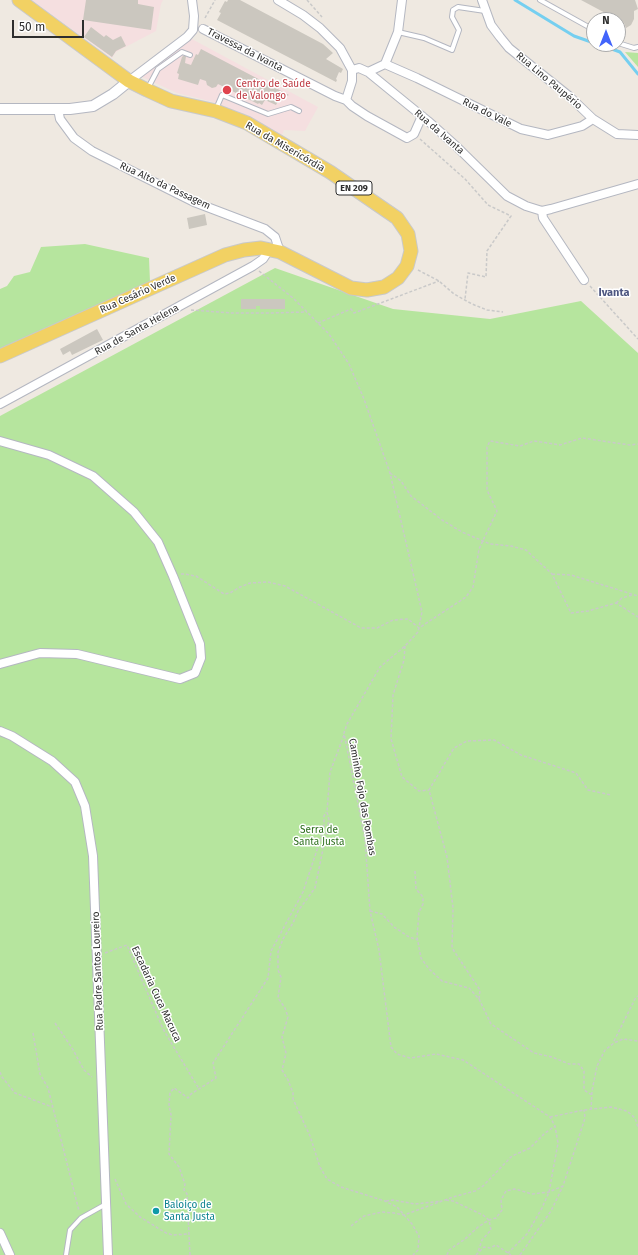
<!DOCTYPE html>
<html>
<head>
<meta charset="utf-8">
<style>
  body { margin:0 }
  #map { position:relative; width:638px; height:1255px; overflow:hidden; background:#efe9e1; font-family:"Fira Sans",sans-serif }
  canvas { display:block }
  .north { position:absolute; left:586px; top:12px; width:40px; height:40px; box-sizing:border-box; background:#fff; border:1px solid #ababab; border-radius:50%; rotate:0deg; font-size:11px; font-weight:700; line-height:16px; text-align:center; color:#2e2e2e }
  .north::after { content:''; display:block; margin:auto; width:14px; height:18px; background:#4264fb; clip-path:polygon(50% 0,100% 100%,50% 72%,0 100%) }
  .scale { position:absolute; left:12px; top:20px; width:72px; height:18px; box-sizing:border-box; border:2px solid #2e2e2e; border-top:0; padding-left:5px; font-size:12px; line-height:14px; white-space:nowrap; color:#2e2e2e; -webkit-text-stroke:3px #fff; paint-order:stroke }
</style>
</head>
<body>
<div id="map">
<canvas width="638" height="1255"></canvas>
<div class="north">N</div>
<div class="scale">50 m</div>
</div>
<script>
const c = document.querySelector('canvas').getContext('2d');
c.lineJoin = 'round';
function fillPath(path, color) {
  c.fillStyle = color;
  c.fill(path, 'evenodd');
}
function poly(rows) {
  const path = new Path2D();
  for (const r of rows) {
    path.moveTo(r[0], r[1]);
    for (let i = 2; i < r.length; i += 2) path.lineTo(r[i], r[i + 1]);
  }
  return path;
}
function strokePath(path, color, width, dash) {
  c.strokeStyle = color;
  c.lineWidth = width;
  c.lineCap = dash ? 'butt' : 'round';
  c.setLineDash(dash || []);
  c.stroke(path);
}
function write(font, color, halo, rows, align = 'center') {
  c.font = font + ' "Fira Sans",sans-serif';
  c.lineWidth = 3;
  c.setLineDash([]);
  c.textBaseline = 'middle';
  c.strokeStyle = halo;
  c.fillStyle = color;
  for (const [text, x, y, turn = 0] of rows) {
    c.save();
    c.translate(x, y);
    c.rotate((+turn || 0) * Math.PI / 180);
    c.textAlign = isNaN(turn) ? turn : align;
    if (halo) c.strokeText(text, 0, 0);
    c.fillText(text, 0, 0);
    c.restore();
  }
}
fillPath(poly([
  [31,0,163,0,161,4,156,31,116,52,112,58],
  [190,38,318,107,305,131,284,130,282,135,247,115,210,101,177,93,140,76]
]), '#f5dfe0');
fillPath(poly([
  [625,52,638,53,638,67],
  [85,244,149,258,150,282,0,350,0,289,7,286,14,276,30,272,41,247],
  [275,268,393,309,490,319,581,301,638,353,638,1255,0,1255,0,416]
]), '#b6e59e');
strokePath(poly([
  [515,0,574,36,594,43],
  [598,44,620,52,638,74]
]), '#75cff0', 3);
fillPath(poly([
  [86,0,138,0,138,4,154,7,151,30,83,20],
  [228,0,240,0,323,44,333,53,326,59,343,69,341,73,339,72,336,79,337,80,336,82,217,20,221,13,219,12,225,1,227,2],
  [581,0,635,0,638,9,634,11,634,19,631,25,626,28,624,23],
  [91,27,104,37,106,35,113,40,121,36,126,46,116,51,112,57,84,37],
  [201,49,289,95,279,99,276,105,265,100,262,105,259,103,258,104,218,84,216,87,212,88,207,85,206,81,200,79,198,85,178,79,179,74,177,73,182,57,183,56,186,56,185,63,191,65,196,54,198,55],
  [205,214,207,225,189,229,187,218],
  [241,299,285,299,285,309,260,309,260,306,256,306,256,309,241,309],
  [97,329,103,340,72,355,70,351,63,355,60,349]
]), '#cbc7bf');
const service = poly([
  [540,0,594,30],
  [398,32,424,38,452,50,459,30,452,17,453,10,458,7,485,11],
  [618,43,634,48,638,47],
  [148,88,158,69,182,52,190,55],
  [216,109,222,95,268,114,291,107,299,111],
  [66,1255,70,1230,81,1218,106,1204]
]);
const minor = poly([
  [278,0,303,15,320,28,340,48,352,70,352,81,346,100],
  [482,0,491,25,500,37,509,48,569,96,593,119,617,134,638,135],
  [203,29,335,96,346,100,352,106,367,116,407,138,414,134,422,116],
  [385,64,417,78,521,129,548,135,582,126,593,119],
  [352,70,359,68,368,72,428,121,456,146,507,196,526,206,542,211,551,209,638,184],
  [368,72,385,64,398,32,402,0],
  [129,81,187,37,193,30,194,16,192,0],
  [58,109,60,119,74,138,92,151,194,202,265,229,275,237,280,252],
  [542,211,543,218,584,280],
  [0,404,253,266,263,259,269,250],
  [0,441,49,455,93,476,134,512,158,542,173,576,200,644,201,658,195,673,180,679,77,654,40,653,0,664],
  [0,731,12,736,52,761,75,782,85,806,93,856,108,1255],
  [0,1233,10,1255]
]);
const tertiary = poly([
  [0,109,70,109,93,106,113,94,129,81]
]);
const primary = poly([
  [0,356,225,255,244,250,261,248,280,252,351,288,367,290,384,287,398,278,407,266,411,251,408,234,397,218,330,172,247,123,216,111,171,101,147,90,129,81,19,0]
]);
strokePath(service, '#b4b7c1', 6);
strokePath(minor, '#b4b7c1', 10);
strokePath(tertiary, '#b4b7c1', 12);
strokePath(primary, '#c9c9c9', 15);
strokePath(poly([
  [307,0,322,17],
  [205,18,215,0],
  [420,139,465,179,488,205,511,216,487,251,486,277,468,273,465,299],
  [418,270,439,281,454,294,472,304,487,310,503,312],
  [259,271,293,298,329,334,349,364,364,399,390,473,422,612,418,632,405,646,380,667,347,724,344,733,365,839,370,911,379,950,391,1047,397,1054,410,1058,436,1054,463,1060,550,1117,555,1126,558,1143,549,1192,542,1208,527,1234,506,1255],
  [590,286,638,339],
  [191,310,231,313,271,313,307,312],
  [318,323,351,309,354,313,439,281],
  [390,473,401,481,411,496,442,520,462,532,490,544,511,546,526,550,552,574,571,613,588,611,616,603,638,617],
  [181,574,184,574,196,576,224,594,230,593,240,587,250,583,268,582,285,586,361,628,377,628,393,620,408,619,419,628,466,597,473,587,479,549,497,511,487,490,487,447,490,441,520,446,534,441,560,445,582,438,630,445,638,444],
  [552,574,571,575,638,596],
  [616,603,622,598,632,595],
  [405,646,404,660,393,695,391,739,402,777,419,791,429,790],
  [344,735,330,772,327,812,329,820,315,888,298,911,293,923,283,939,278,952,278,970,281,977,278,998,285,1008,288,1017,282,1037,286,1053,282,1070,288,1080,293,1093,293,1099,310,1136,320,1167,327,1179,341,1187,385,1201,397,1207,412,1224,419,1236,418,1250,413,1255],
  [415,871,416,889,423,897,423,904,419,912,417,937,421,958,429,969,442,981,469,988,479,999,491,1024,534,1053,552,1057,569,1064,579,1064,584,1071,584,1090,592,1095],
  [370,911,382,914,394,927,409,937,418,940],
  [105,953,127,945,163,1029,199,1089],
  [479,999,480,990,452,948,453,908,447,857,429,790,454,748,467,741,494,740,521,755,576,773,588,790,611,795],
  [55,1023,72,1048,84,1070,92,1077],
  [33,1033,40,1074,48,1088,79,1211],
  [614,1041,636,997,638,996],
  [0,1072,2,1077,15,1093,52,1107],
  [591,1110,592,1091,597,1066,605,1050,614,1043,623,1039,638,1041],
  [550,1117,584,1110,611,1107,627,1111,635,1118,638,1127],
  [115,1179,126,1204,140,1217,166,1233,173,1235,188,1234],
  [446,1200,453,1201,483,1215,489,1220,491,1230,482,1240,478,1252],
  [386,1201,393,1200,415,1204,442,1201],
  [351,1226,364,1216,382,1212,394,1213,404,1215,453,1197,475,1191,483,1186,512,1156,530,1148,545,1133,555,1126],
  [190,1255,187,1194,184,1190,185,1184,179,1167,169,1154,171,1115,169,1105,170,1093,174,1088,188,1098,191,1094,216,1078,213,1063,268,978,271,951,303,892,320,841,324,825,324,816,326,812],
  [447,1255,449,1250,465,1239,478,1227,489,1220,496,1218,502,1210,501,1200,506,1191,515,1189,532,1194,549,1192,563,1186,585,1118,584,1110],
  [476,1255,484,1247,490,1248,496,1245,511,1255],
  [520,1255,551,1211,563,1186]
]), '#c9c9c9', 1.5, [3, 2]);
strokePath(service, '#fff', 4);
strokePath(minor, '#fff', 8);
strokePath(tertiary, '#fff', 10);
strokePath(primary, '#f2d163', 13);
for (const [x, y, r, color] of [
  [227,90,5,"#e0444e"],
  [156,1211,4,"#0f9aa8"]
]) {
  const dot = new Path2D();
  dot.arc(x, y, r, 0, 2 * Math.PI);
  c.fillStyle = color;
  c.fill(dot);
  strokePath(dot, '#fff', 1.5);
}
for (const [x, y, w] of [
  [354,188,36]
]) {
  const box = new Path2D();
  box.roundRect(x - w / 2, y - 7, w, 14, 3);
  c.fillStyle = '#fff';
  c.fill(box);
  strokePath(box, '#2e2e2e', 1);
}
write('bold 9px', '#2e2e2e', null, [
  ["EN 209",354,188]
]);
write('10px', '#2e2e2e', '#fff', [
  ["Travessa da Ivanta",245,50,27],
  ["Rua Lino Paupério",549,81,40],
  ["Rua do Vale",487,113,26],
  ["Rua da Ivanta",439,132,41],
  ["Rua da Misericórdia",285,147,30],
  ["Rua Alto da Passagem",165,186,25],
  ["Rua Cesário Verde",138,294,-24],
  ["Rua de Santa Helena",137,330,-29],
  ["Caminho Fojo das Pombas",362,797,80],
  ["Rua Padre Santos Loureiro",98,971,-92],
  ["Escadaria Cuca Macuca",156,994,65]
]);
write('10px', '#be3a42', '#fff', [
  ["Centro de Saúde",236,84],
  ["de Valongo",236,96]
], 'left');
write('10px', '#2c6e1b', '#fff', [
  ["Serra de",319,830],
  ["Santa Justa",319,842]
]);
write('10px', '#0d838f', '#fff', [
  ["Baloiço de",164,1205],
  ["Santa Justa",164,1217]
], 'left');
write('bold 11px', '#4d5680', '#fff', [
  ["Ivanta",614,293]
]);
</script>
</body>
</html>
